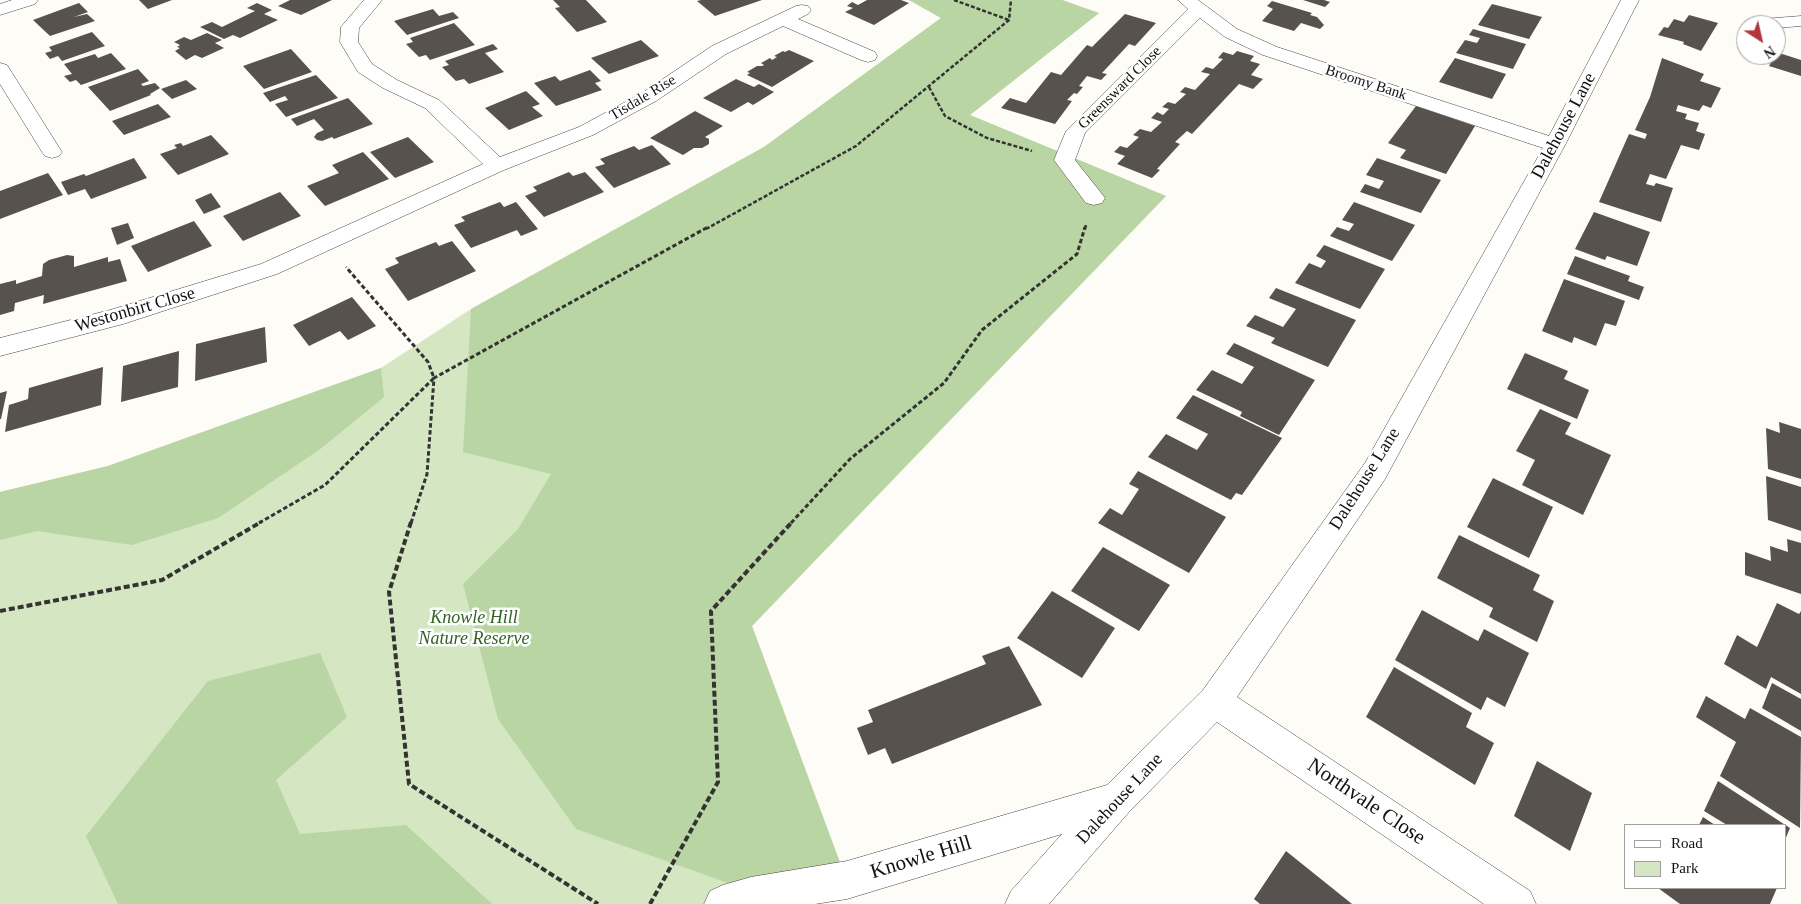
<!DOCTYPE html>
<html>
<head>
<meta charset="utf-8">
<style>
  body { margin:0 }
  #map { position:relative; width:1801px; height:904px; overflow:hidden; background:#fefcf6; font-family:Georgia,serif }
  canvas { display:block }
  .legend { position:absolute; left:1624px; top:824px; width:162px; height:65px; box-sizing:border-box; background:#fff; border:1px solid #a0a0a0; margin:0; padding:6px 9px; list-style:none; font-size:15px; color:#111 }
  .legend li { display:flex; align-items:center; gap:10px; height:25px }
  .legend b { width:25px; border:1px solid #a0a0a0 }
  .north { position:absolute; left:1736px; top:15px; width:50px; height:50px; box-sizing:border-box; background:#fff; border:1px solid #a0a0a0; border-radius:50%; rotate:145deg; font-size:14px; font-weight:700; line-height:20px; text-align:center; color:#111 }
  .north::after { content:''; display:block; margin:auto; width:18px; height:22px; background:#b2373d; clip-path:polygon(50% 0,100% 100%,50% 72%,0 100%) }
</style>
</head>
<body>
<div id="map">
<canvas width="1801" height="904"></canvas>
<ul class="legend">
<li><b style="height:6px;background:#fff"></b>Road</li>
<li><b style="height:14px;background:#d4e6c2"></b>Park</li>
</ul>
<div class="north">N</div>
</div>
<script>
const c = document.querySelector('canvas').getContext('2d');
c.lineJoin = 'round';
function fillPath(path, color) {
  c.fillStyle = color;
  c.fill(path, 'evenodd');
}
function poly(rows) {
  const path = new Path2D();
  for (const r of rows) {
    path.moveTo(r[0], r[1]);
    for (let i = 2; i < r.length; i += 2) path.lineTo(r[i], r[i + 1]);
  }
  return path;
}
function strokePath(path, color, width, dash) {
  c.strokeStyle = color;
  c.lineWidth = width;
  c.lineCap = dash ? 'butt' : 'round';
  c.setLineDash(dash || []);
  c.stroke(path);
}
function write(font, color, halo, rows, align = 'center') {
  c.font = font + ' Georgia,serif';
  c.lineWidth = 5;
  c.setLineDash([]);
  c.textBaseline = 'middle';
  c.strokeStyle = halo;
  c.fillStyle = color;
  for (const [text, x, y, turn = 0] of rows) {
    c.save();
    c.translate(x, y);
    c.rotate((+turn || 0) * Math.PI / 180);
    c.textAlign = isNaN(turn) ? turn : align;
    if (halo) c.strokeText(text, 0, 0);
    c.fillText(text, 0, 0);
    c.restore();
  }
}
fillPath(poly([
  [909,0,1062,0,1099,13,970,115,1166,196,752,626,845,876,707,904,0,904,0,492,108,466,381,368,471,309,764,147,941,18]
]), '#d4e6c2');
fillPath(poly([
  [909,0,1062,0,1099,13,970,115,1166,196,752,626,845,876,748,890,576,829,498,719,463,584,518,529,551,474,463,452,471,309,764,147,941,18],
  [381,368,384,397,319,450,218,518,132,545,37,531,0,540,0,492,108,466],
  [320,653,347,717,276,780,300,834,406,825,492,904,118,904,86,836,208,681]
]), '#b9d5a3');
fillPath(poly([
  [139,0,172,0,148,9],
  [290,0,332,0,301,15,278,6],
  [553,0,586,0,607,22,577,32,555,8,560,7],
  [701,0,762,0,715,16,697,1],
  [867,0,901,0,909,3,874,25,845,12,853,8,847,6,852,2,858,5],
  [1303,0,1324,0,1330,2,1325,7],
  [1272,1,1312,13,1310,15,1317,17,1324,25,1320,29,1301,23,1294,31,1262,21,1273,9,1267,6],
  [79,3,88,12,74,17,87,14,95,21,50,36,33,20],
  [257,3,272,10,264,14,278,20,240,38,233,35,224,39,200,27,212,22,222,27,255,11,247,8],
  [1492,4,1542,17,1529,39,1478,25],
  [433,9,439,16,453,12,459,18,407,35,394,21],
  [1125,14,1156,23,1135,46,1129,44,1102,73,1107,74,1101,80,1087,76,1079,86,1083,87,1077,94,1074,93,1067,100,1072,101,1055,124,1001,108,1010,98,1026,103,1051,72,1061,75,1087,45,1092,47],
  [1689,15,1718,23,1701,51,1683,44,1684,42,1658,35,1664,27,1668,28,1674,19,1684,22],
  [454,23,475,45,430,60,426,55,419,57,406,44,413,42,410,38],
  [1473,29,1526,44,1513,69,1456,53,1465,40,1477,43,1480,38,1469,35],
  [92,32,105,46,62,61,58,56,50,59,45,53,52,51,49,47],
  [207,33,222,40,215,43,224,48,202,58,195,55,186,60,175,51,180,48,177,47,180,45,174,42,184,37,191,40],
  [641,40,659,56,609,74,591,58],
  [493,44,498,49,485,53,504,72,469,84,464,79,456,81,442,67,449,65,445,61],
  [291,49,312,72,264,89,243,66],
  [789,50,814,61,772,87,747,75,750,73,747,72,757,66,762,66,764,65,761,63,770,58,772,60,777,57,774,56,783,51,785,52],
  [1237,51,1254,56,1250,61,1260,64,1251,75,1263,79,1253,89,1239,84,1192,134,1187,131,1175,142,1180,144,1157,169,1160,170,1152,178,1117,164,1125,156,1114,152,1120,146,1127,148,1139,137,1133,135,1140,129,1151,132,1162,122,1151,118,1157,112,1163,115,1169,109,1162,107,1168,102,1175,104,1186,94,1180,92,1185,87,1195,90,1210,74,1201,72,1206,67,1213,69,1223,59,1218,58,1223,52,1233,55],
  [1776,52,1801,60,1801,76,1769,66],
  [111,53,126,69,81,85,76,80,70,82,64,76,72,74,64,64,95,54,98,58],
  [1455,58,1506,74,1492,99,1439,82],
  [1662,58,1704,74,1700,81,1721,88,1711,108,1703,105,1699,111,1678,105,1676,111,1687,114,1685,119,1699,123,1696,131,1705,134,1699,150,1681,145,1666,179,1650,174,1646,184,1654,186,1656,183,1673,188,1661,222,1599,202,1629,134,1645,139,1647,134,1635,130,1650,97],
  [138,69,149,81,141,84,143,86,155,83,160,88,150,94,151,95,110,111,88,87],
  [590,70,601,81,595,83,602,90,556,106,534,83,555,76,560,81],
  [316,75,338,98,286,117,275,104,288,100,285,96,270,102,263,93],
  [736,79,754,87,759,84,774,92,753,105,748,102,731,112,703,98],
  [186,80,197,89,172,99,161,89],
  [526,91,540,104,532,107,543,116,509,130,485,108],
  [348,98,373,124,334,139,332,137,322,141,317,140,314,137,317,133,324,130,314,119,297,126,291,119],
  [158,104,171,117,124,135,112,121],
  [1416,106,1475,126,1446,174,1400,158,1406,150,1388,143],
  [695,111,723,126,705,137,709,139,709,144,702,148,694,148,683,155,650,138],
  [211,135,229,154,178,175,160,154,177,148,174,145,181,143,183,146],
  [408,137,434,162,395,178,370,152],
  [652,145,671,164,614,188,595,167,605,164,600,159,634,146,639,150],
  [363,152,389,179,325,206,307,186,339,173,332,165],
  [134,158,147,178,91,199,85,189,68,195,61,182,84,174,86,176],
  [1377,158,1441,180,1421,213,1360,192,1365,184,1379,189,1384,181,1366,175],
  [569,172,573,176,585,172,604,192,544,217,525,196,537,191,533,187],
  [48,173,63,195,0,219,0,191],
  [280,192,301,216,243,241,223,216],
  [211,193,221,207,204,214,195,200],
  [500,202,504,207,516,202,538,229,521,236,517,230,471,248,454,225,465,221,461,217],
  [1354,202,1415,225,1392,261,1330,236,1337,227,1349,231,1354,224,1342,220],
  [1594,212,1650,232,1637,266,1607,256,1605,260,1575,249],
  [194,221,212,246,148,272,131,246],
  [128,223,134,238,117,245,111,228],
  [452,241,476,271,408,301,385,269,399,263,395,258,436,242,439,246],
  [1324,245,1385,269,1360,309,1295,283,1309,263,1321,268,1326,261,1316,256],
  [67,255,74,256,74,267,108,257,108,262,120,259,127,281,43,304,44,295,15,303,14,311,0,315,0,284,16,280,16,284,42,276,43,264,49,260],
  [1575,256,1630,276,1628,281,1644,287,1639,300,1567,274],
  [1564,279,1625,301,1616,326,1605,323,1596,346,1574,337,1572,343,1542,331],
  [1276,288,1356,320,1328,367,1271,343,1275,338,1246,326,1255,315,1283,327,1296,309,1269,298],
  [352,297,376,326,348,340,340,331,309,346,293,325],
  [265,327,267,362,195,381,196,344],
  [1234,343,1315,380,1279,435,1240,416,1242,412,1196,390,1212,370,1242,384,1254,367,1226,354],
  [179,351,178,387,121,402,123,366],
  [1525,353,1568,371,1564,379,1589,390,1577,419,1507,389],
  [103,367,101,405,5,432,9,405,28,399,29,388],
  [7,391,1,419,0,419,0,393],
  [1193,395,1282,438,1242,495,1236,493,1231,500,1148,457,1166,434,1197,450,1208,434,1176,418],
  [1540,409,1571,423,1565,434,1611,455,1583,515,1522,485,1535,460,1516,451],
  [1779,422,1801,429,1801,479,1768,469,1766,428,1780,433],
  [1138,471,1226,517,1189,573,1098,523,1110,508,1122,515,1139,489,1129,484],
  [1766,476,1801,487,1801,531,1768,520],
  [1493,478,1553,507,1529,558,1467,527],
  [1459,535,1540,575,1533,590,1554,601,1537,642,1489,617,1493,608,1437,578],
  [1787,539,1801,543,1801,594,1745,575,1745,552,1771,561,1770,546,1788,552],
  [1103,547,1170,585,1139,631,1071,591],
  [1052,591,1115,628,1082,678,1017,638],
  [1777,603,1799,614,1801,611,1801,694,1771,677,1766,689,1724,664,1737,635,1757,647],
  [1422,610,1478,641,1484,629,1529,653,1505,707,1487,697,1481,710,1395,660],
  [1009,646,1042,705,892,764,885,748,868,755,857,728,873,722,868,710,986,664,982,656],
  [1394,667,1472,713,1466,727,1494,743,1475,785,1366,717],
  [1772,683,1801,699,1801,731,1762,708],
  [1706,696,1745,719,1750,708,1801,737,1800,828,1720,776,1736,742,1696,717],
  [1537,761,1592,793,1570,851,1514,816],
  [1718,781,1790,828,1785,840,1785,825,1727,825,1704,811],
  [1703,817,1715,825,1699,825],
  [1286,851,1352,904,1260,904,1254,899],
  [1658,888,1777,888,1770,904,1680,904]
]), '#58524e');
const minor = poly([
  [12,0,38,0,35,4,0,15,0,4,12,0],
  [364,0,382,0,359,28,358,42,372,64,397,80,439,100,500,157,579,127,642,93,712,46,796,6,802,5,808,6,811,10,808,14,798,19,875,52,877,56,875,60,868,62,861,60,783,26,726,54,656,101,593,135,504,170,277,274,123,324,0,356,0,338,110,310,261,264,483,164,425,108,383,88,358,72,340,42,341,27,364,0],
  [1178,0,1198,0,1237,29,1277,47,1549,136,1621,0,1639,0,1565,145,1385,479,1237,697,1530,891,1536,904,1484,904,1217,722,1129,812,1049,904,1005,904,1011,891,1062,834,847,899,815,904,704,904,710,891,723,885,751,877,847,861,1107,785,1203,690,1365,463,1543,148,1263,55,1225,37,1200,18,1085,133,1075,160,1105,198,1102,203,1094,205,1086,203,1054,160,1066,131,1188,9,1178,0],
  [1801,16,1801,26,1776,28,1776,25,1754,24,1757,20,1763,19,1801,16],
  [0,63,7,65,62,152,59,156,52,158,45,156,42,152,0,84,0,63]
]);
strokePath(minor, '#444', 1);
strokePath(poly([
  [954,0,1009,20],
  [929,87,945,116,987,138,1032,151],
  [706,229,856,146,1009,20,1011,0],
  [1085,229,1086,225]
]), '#333', 2.5, [4, 2]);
strokePath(poly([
  [259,523,325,485,434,378,428,362,346,267],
  [411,523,427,474,434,378,708,227],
  [791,523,850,459,944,383,982,330,1077,254,1085,227]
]), '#333', 3, [4.5, 2.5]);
strokePath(poly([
  [411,522,389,592,409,784,598,904],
  [0,611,162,580,261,522],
  [650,904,718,782,711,611,792,522]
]), '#333', 4, [6, 3]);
fillPath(minor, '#fff');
write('15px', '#111', '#fff', [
  ["Broomy Bank",1366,83,18],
  ["Greensward Close",1120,88,-45],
  ["Tisdale Rise",643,98,-31]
]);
write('18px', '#111', '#fff', [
  ["Dalehouse Lane",1564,126,-62],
  ["Westonbirt Close",135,310,-16],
  ["Dalehouse Lane",1365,479,-58],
  ["Dalehouse Lane",1120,799,-47]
]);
write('italic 18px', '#346227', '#fff', [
  ["Knowle Hill",474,618],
  ["Nature Reserve",474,639]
]);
write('21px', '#111', '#fff', [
  ["Northvale Close",1366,802,34],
  ["Knowle Hill",921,858,-17]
]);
</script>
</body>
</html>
